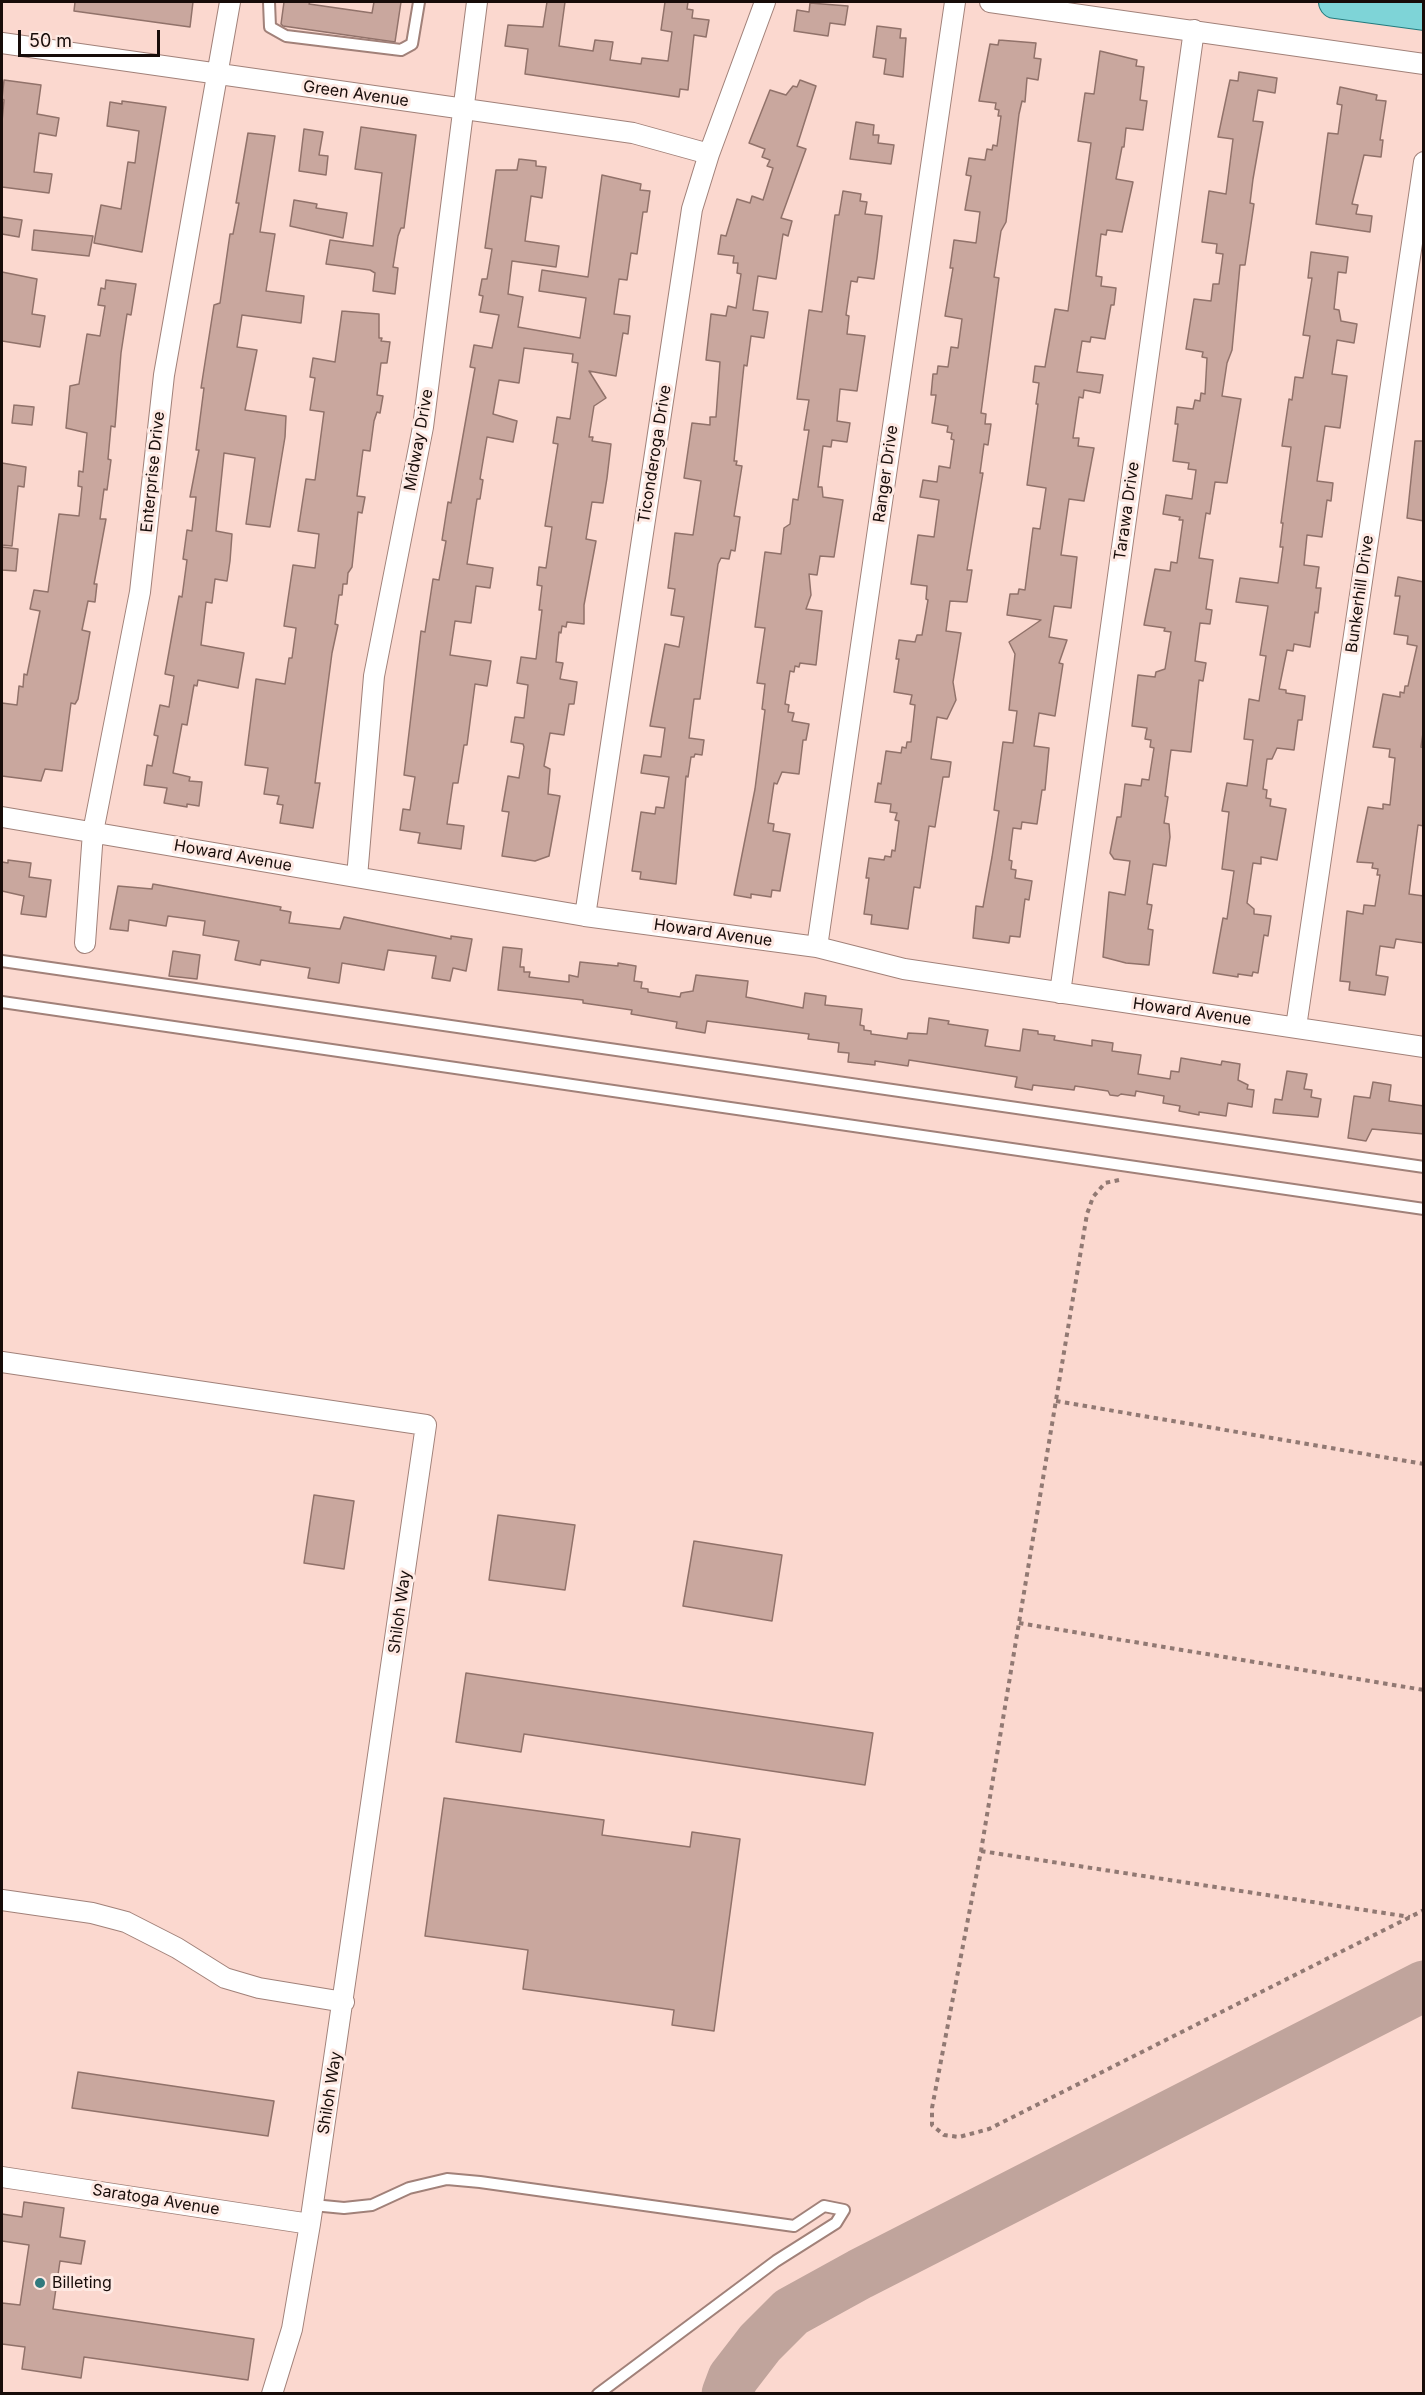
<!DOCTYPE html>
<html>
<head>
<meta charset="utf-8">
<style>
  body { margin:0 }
  #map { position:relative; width:1425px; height:2395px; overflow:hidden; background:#fbd8cf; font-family:Inter,sans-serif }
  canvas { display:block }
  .frame { position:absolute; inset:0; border:3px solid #170c09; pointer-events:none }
  .scale { position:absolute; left:18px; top:30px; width:142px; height:27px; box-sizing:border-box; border:3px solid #170c09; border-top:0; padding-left:8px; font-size:18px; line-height:21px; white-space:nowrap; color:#170c09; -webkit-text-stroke:4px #fee9e3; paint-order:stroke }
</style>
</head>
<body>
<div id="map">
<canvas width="1425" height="2395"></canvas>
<div class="frame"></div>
<div class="scale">50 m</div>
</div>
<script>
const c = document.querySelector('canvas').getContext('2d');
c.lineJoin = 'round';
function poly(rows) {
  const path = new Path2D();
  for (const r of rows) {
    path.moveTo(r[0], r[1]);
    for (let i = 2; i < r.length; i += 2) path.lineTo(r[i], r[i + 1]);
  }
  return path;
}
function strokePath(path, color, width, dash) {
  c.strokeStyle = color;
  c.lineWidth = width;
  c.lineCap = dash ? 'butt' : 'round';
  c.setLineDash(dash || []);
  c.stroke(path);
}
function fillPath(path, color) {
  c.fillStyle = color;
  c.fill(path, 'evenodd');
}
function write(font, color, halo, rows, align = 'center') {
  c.font = font + ' Inter,sans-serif';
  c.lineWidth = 6;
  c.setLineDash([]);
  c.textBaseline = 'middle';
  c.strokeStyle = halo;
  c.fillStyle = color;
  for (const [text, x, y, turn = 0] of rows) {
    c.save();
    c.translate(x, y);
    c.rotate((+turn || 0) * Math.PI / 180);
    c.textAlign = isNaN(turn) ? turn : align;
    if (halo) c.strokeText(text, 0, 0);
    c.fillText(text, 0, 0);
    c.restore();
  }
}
strokePath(poly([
  [727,2394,733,2378,760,2343,791,2312,860,2274,1424,1986]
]), '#c0a49c', 51);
const building = poly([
  [75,2,193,2,190,27,74,11,75,2],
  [284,2,310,2,309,4,372,13,374,2,401,2,395,42,283,26,281,24,284,2],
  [547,2,565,2,559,46,593,51,595,40,613,42,610,60,641,64,642,58,668,61,672,32,661,30,665,2,688,2,687,9,693,10,692,18,709,20,706,37,694,35,688,90,680,89,679,97,525,74,528,49,505,46,508,25,543,27,547,2],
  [810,3,848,6,845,25,830,23,828,36,794,31,797,10,809,12,810,3],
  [877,26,901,29,900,38,906,38,903,77,884,74,886,59,873,57,877,26],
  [999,40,1036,43,1034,58,1041,59,1038,80,1027,78,1025,102,1022,101,1019,114,1006,222,1001,231,994,277,999,278,981,413,986,414,985,424,991,424,988,445,984,444,980,473,983,473,967,570,972,570,967,602,950,601,946,631,961,633,953,682,956,700,947,719,937,717,931,759,951,762,949,777,943,777,935,827,929,826,920,888,914,887,908,929,871,924,872,915,864,914,869,878,866,878,869,858,884,860,885,856,891,857,892,850,895,851,899,821,895,820,897,813,890,812,891,804,875,802,878,783,881,784,886,751,901,753,902,747,906,748,907,742,911,742,915,705,910,704,912,695,894,692,899,659,896,659,899,640,915,642,917,635,922,635,928,600,926,599,927,586,911,584,918,535,934,537,939,500,920,497,923,480,937,482,939,466,950,468,954,440,951,439,952,433,947,432,948,426,932,423,936,395,931,395,933,374,937,374,938,366,948,367,951,347,958,348,962,319,945,316,953,268,950,268,954,240,976,243,980,212,965,210,971,176,966,175,969,158,985,160,987,149,992,150,993,145,997,146,1001,116,998,116,999,110,995,109,996,103,979,101,990,44,998,45,999,40],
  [1100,51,1137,60,1136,66,1144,67,1140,100,1147,101,1143,130,1126,128,1124,147,1122,147,1116,179,1133,182,1122,232,1107,230,1106,235,1101,234,1096,276,1102,277,1101,286,1116,288,1114,305,1111,305,1105,339,1091,337,1090,342,1082,341,1077,372,1103,375,1100,393,1084,390,1083,398,1079,397,1073,438,1079,438,1078,446,1094,448,1084,501,1069,499,1061,555,1077,557,1071,608,1054,606,1049,637,1067,640,1059,663,1063,664,1055,716,1039,713,1034,746,1049,748,1045,790,1042,790,1037,824,1022,822,1021,829,1013,828,1009,860,1012,861,1011,869,1016,870,1015,878,1032,881,1029,900,1025,899,1020,937,1010,936,1009,943,973,938,976,906,983,907,992,857,999,811,994,810,1003,742,1013,743,1017,711,1009,710,1015,654,1009,642,1041,620,1007,615,1010,594,1018,594,1019,589,1025,590,1033,528,1040,529,1046,488,1027,485,1038,404,1036,404,1039,383,1033,382,1035,366,1045,367,1055,309,1068,311,1091,143,1078,141,1085,93,1094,94,1100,51],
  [1239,72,1277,78,1275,93,1258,90,1253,121,1263,122,1253,179,1250,203,1254,204,1245,265,1240,265,1232,350,1227,363,1222,396,1241,399,1227,483,1215,482,1210,514,1206,513,1199,558,1213,560,1206,609,1212,610,1210,624,1200,623,1195,661,1206,663,1203,681,1199,680,1191,752,1171,750,1165,796,1168,797,1164,823,1169,824,1170,837,1166,866,1153,864,1147,904,1152,905,1148,929,1153,930,1149,965,1126,963,1103,957,1109,892,1125,895,1130,861,1114,859,1110,853,1117,817,1121,817,1125,784,1141,786,1142,779,1149,780,1154,748,1150,747,1151,740,1145,739,1147,728,1132,726,1138,675,1155,677,1156,672,1165,669,1171,632,1164,631,1165,628,1144,625,1155,569,1170,571,1171,562,1177,563,1183,520,1179,520,1180,517,1163,514,1166,495,1192,499,1196,470,1188,469,1189,463,1173,461,1178,424,1175,424,1177,407,1193,409,1195,400,1200,401,1201,393,1205,394,1207,358,1202,357,1203,352,1186,349,1194,299,1211,301,1213,284,1219,284,1223,254,1216,253,1217,244,1202,242,1209,191,1226,194,1233,139,1218,137,1230,80,1238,81,1239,72],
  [4,80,41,85,37,114,59,118,56,136,39,133,34,172,52,174,49,193,2,187,2,122,4,100,2,99,4,80],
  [800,80,816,86,797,146,806,149,781,218,792,221,788,236,783,234,776,279,758,276,753,310,768,312,764,338,751,336,747,366,744,365,734,461,737,461,736,465,742,466,734,516,740,517,735,551,731,550,729,559,721,558,718,564,700,699,694,699,689,738,704,740,702,755,695,754,694,757,691,757,688,777,686,776,676,884,640,879,641,872,632,871,641,812,655,814,656,807,664,808,669,777,641,773,644,755,661,757,665,728,650,726,665,644,679,647,684,617,671,615,675,589,668,588,675,533,693,535,701,481,684,478,692,423,710,425,710,417,716,417,720,362,706,360,711,314,726,316,728,306,736,308,741,274,737,273,738,263,733,263,734,256,718,254,721,235,726,236,737,199,750,203,752,196,763,200,773,168,767,166,770,160,762,157,765,149,749,143,770,90,786,95,793,86,797,87,800,80],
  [1340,87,1377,95,1376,100,1386,101,1380,140,1383,140,1381,157,1364,155,1352,204,1358,205,1356,214,1372,216,1370,232,1316,224,1328,133,1338,134,1342,105,1337,104,1340,87],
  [122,101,166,107,142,252,94,243,101,205,121,209,128,162,135,163,139,131,107,126,110,102,122,104,122,101],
  [856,122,874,125,873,135,879,135,878,143,894,145,891,164,850,159,856,122],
  [361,127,416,135,404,228,401,228,398,236,393,267,398,268,395,294,373,291,375,273,370,270,326,264,330,240,373,246,382,173,355,169,361,127],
  [304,129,323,132,319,155,328,156,326,175,299,171,304,129],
  [248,133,275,136,260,232,275,234,266,291,304,296,301,323,242,315,237,347,257,350,245,410,286,416,285,437,270,527,246,524,255,458,224,453,216,531,232,534,230,561,227,581,215,579,212,603,206,602,201,645,244,653,238,688,198,680,197,686,194,685,187,725,182,724,173,773,190,777,189,781,202,782,199,806,187,804,187,807,164,803,167,788,144,785,147,765,152,766,158,736,154,735,160,705,169,707,174,676,165,674,179,596,182,597,187,560,183,559,187,530,192,531,196,497,190,497,199,450,196,450,204,388,201,388,214,305,220,303,230,234,233,234,239,203,236,203,248,133],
  [519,159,536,161,536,166,546,167,542,198,531,196,525,241,559,246,556,267,512,261,508,294,523,297,518,327,580,338,586,298,539,291,542,270,588,277,602,175,641,184,640,190,650,191,647,212,643,212,637,254,631,253,627,280,619,279,614,314,630,316,628,334,623,333,616,376,589,371,606,398,594,406,589,437,593,437,592,441,611,444,607,478,603,503,592,502,586,539,596,541,584,605,584,624,567,622,566,627,562,626,561,633,559,632,556,662,563,663,560,679,577,682,574,704,569,704,564,735,550,733,544,766,550,769,548,794,560,796,549,856,535,861,502,856,509,812,502,811,508,776,519,778,524,747,523,744,511,742,515,717,524,718,528,685,517,683,521,657,536,659,542,610,539,610,542,586,537,585,539,567,546,568,552,527,545,526,558,444,553,443,557,417,570,419,578,363,572,362,573,354,524,348,519,383,499,380,493,414,517,421,513,442,487,437,480,479,483,480,480,499,477,499,467,564,493,568,490,588,476,586,471,623,455,621,450,655,491,661,487,686,475,684,467,745,464,745,458,783,453,783,447,824,464,826,461,849,418,843,420,833,400,830,403,809,410,810,415,777,404,775,421,631,425,632,433,579,439,580,446,541,442,540,448,502,451,503,475,368,470,367,474,345,492,348,499,315,480,312,483,296,479,295,482,279,487,279,492,249,485,248,496,170,517,170,519,159],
  [843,191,861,194,860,201,867,202,865,214,882,216,877,258,874,279,858,277,857,282,851,281,846,315,849,316,847,334,865,336,857,391,840,389,837,421,850,423,847,442,832,440,831,447,823,446,818,487,822,487,823,497,843,500,834,557,820,556,817,575,809,574,811,595,806,609,822,611,816,665,800,663,799,667,795,666,794,672,790,671,785,704,789,705,788,712,794,713,792,721,809,724,806,740,803,740,799,774,782,772,777,784,774,783,768,823,774,824,773,831,790,834,780,891,772,890,771,897,751,894,751,898,734,895,755,789,765,710,762,709,765,684,757,683,765,628,755,627,765,552,781,554,784,528,790,524,793,499,798,500,809,430,804,430,809,400,797,399,809,310,822,312,835,215,839,215,843,191],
  [294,200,317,204,316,208,347,213,343,238,290,226,294,200],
  [2,217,22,220,19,237,2,234,2,217],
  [34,230,93,236,89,256,32,250,34,230],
  [1311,252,1348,257,1346,273,1338,272,1334,309,1339,310,1341,321,1357,324,1354,343,1337,340,1332,374,1347,376,1340,428,1325,426,1317,481,1333,483,1331,501,1327,500,1322,537,1307,535,1304,565,1319,567,1316,588,1321,588,1318,613,1315,612,1310,647,1294,644,1293,651,1287,650,1279,689,1286,690,1286,693,1305,696,1302,720,1298,720,1294,750,1277,748,1272,759,1267,759,1263,789,1267,790,1266,798,1271,799,1270,806,1286,809,1277,860,1261,857,1261,864,1253,863,1247,903,1254,909,1254,914,1271,916,1268,936,1264,935,1258,973,1253,972,1252,976,1238,974,1238,977,1213,973,1223,918,1227,919,1234,871,1222,869,1229,812,1222,811,1227,783,1247,786,1253,740,1244,739,1249,699,1259,701,1266,656,1260,655,1268,606,1236,602,1240,578,1278,583,1283,547,1280,547,1283,523,1281,523,1291,447,1282,446,1289,399,1292,400,1295,377,1303,378,1310,336,1303,335,1312,278,1308,278,1311,252],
  [2,272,37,279,32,314,45,316,40,347,2,341,2,272],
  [106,280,136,284,131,315,127,314,121,353,115,427,111,426,108,459,111,460,107,490,104,489,100,519,106,519,94,584,97,584,95,602,88,601,82,630,90,632,78,699,75,704,71,703,62,771,45,769,41,781,2,776,2,703,17,705,19,686,23,687,24,674,27,675,40,611,30,609,34,590,48,592,59,514,79,516,82,487,78,486,79,471,83,472,87,433,66,428,70,386,79,384,87,334,100,336,105,306,98,305,101,288,105,289,106,280],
  [342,311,379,314,379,338,382,338,381,341,390,342,387,363,381,363,377,395,383,396,380,413,377,412,374,421,370,451,363,450,357,496,365,497,362,513,358,512,352,567,348,573,347,584,343,584,342,595,339,595,335,624,338,625,332,653,315,783,320,783,313,828,280,823,283,805,277,804,279,796,264,794,268,768,245,765,256,679,285,684,289,658,292,658,296,628,284,626,293,565,315,568,319,534,298,531,306,479,315,480,324,412,310,410,315,378,310,377,313,358,335,362,342,311],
  [14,405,34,407,32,425,12,423,14,405],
  [1415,441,1424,441,1424,521,1407,518,1415,441],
  [2,463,26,467,24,487,18,486,12,546,2,545,2,463],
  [2,547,18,549,16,571,2,570,2,547],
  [1398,577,1424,582,1424,726,1421,747,1424,748,1424,826,1418,825,1409,894,1424,896,1424,943,1396,939,1394,948,1380,946,1376,975,1388,977,1385,995,1349,990,1350,982,1340,981,1347,911,1363,914,1364,905,1375,906,1380,875,1377,875,1378,869,1372,868,1373,863,1357,862,1368,807,1383,809,1383,804,1390,805,1395,758,1389,757,1390,749,1373,747,1383,694,1400,697,1400,692,1404,693,1405,686,1408,686,1417,646,1407,644,1408,636,1394,634,1400,596,1395,596,1398,577],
  [8,860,31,863,29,877,51,880,46,917,21,914,24,896,2,891,2,862,8,863,8,860],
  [153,884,281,907,280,910,291,912,289,923,340,929,344,917,451,939,451,936,472,939,466,971,453,968,450,981,432,978,436,956,388,950,384,970,342,963,339,983,308,978,310,968,261,960,260,965,235,960,239,941,203,935,205,921,168,916,166,926,129,920,128,931,110,929,118,886,152,889,153,884],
  [503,947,522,949,520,967,524,967,524,972,530,972,529,977,569,982,569,975,578,977,580,962,618,966,618,963,636,966,634,981,642,982,641,988,648,989,648,992,680,997,681,993,693,991,696,975,748,981,746,997,803,1008,805,993,826,996,825,1005,862,1009,860,1025,864,1026,864,1030,871,1031,871,1034,907,1039,908,1033,927,1034,929,1018,949,1021,948,1024,988,1030,985,1046,1020,1051,1023,1029,1038,1031,1038,1034,1055,1036,1054,1040,1092,1046,1092,1040,1113,1043,1112,1051,1141,1055,1138,1074,1170,1079,1171,1071,1179,1072,1181,1058,1221,1065,1222,1061,1240,1064,1238,1080,1248,1085,1247,1089,1254,1090,1252,1107,1228,1103,1226,1116,1199,1112,1199,1115,1179,1111,1180,1106,1163,1103,1164,1096,1136,1091,1135,1096,1121,1094,1118,1096,1110,1095,1108,1091,1075,1086,1074,1090,1033,1085,1032,1090,1015,1087,1017,1077,909,1060,908,1066,875,1061,875,1065,848,1062,849,1053,838,1052,839,1043,808,1039,809,1034,707,1021,705,1033,676,1028,677,1022,631,1014,632,1010,583,1003,583,1000,498,990,503,947],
  [173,951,200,955,197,979,169,976,173,951],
  [1287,1071,1307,1074,1304,1089,1312,1090,1311,1097,1321,1099,1318,1117,1273,1113,1275,1099,1282,1100,1287,1071],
  [1373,1082,1391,1085,1389,1101,1424,1106,1424,1134,1372,1129,1366,1141,1348,1138,1354,1096,1370,1098,1373,1082],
  [314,1495,354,1501,344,1569,304,1563,314,1495],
  [498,1515,575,1525,565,1590,489,1580,498,1515],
  [694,1541,782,1555,772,1621,683,1606,694,1541],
  [466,1673,873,1733,865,1785,524,1734,521,1752,456,1742,466,1673],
  [444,1798,604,1820,602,1835,690,1847,692,1832,740,1839,714,2031,672,2025,674,2010,523,1989,528,1950,425,1936,444,1798],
  [78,2072,274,2101,268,2136,72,2108,78,2072],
  [24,2202,64,2208,60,2237,85,2241,81,2264,60,2261,53,2309,254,2339,248,2380,84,2357,81,2378,22,2369,25,2347,2,2344,2,2303,20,2305,29,2245,2,2241,2,2214,22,2217,24,2202]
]);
fillPath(building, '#c9a79e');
strokePath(building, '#91726a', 1.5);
const service = poly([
  [269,2,270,27,286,36,401,50,412,44,419,2],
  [2,961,1424,1167],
  [2,1002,1424,1209],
  [313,2205,344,2208,372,2205,409,2188,447,2179,480,2182,794,2226,824,2206,844,2210,836,2223,776,2261,598,2394]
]);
const minor = poly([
  [990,2,1424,64],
  [2,43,633,133,709,154],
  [2,817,585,916,817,947,904,969,1424,1047],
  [357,877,374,676,423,427,477,2],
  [585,916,692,209,709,154,765,2],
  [85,943,93,832,140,592,164,375,230,2],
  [817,947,955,2],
  [1060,993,1194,30],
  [1296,1027,1424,162],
  [2,1362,426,1425,310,2224,292,2329,272,2394],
  [2,1900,92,1913,126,1922,177,1948,225,1978,259,1988,344,2002],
  [2,2177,310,2224]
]);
const primary = poly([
  [1335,2,1424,14]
]);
strokePath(service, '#a18179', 14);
strokePath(minor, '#a18179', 22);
strokePath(primary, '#227b7e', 34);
strokePath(poly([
  [1119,1180,1105,1183,1093,1197,1087,1214,981,1851,932,2108,932,2125,944,2135,959,2137,989,2129,1424,1910],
  [1056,1401,1424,1464],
  [1019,1623,1424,1690],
  [981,1851,1410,1917]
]), '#917973', 4, [4.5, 4.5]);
strokePath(service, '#fff', 10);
strokePath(minor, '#fff', 20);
strokePath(primary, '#7ed4d7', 32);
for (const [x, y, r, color] of [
  [40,2283,6,"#317a7e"]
]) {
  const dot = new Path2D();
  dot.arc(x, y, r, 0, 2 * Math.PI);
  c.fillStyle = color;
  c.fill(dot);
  strokePath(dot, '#fee9e3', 2);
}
write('16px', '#170c09', '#fee9e3', [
  ["Green Avenue",356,94,8],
  ["Midway Drive",419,440,-80],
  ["Ticonderoga Drive",655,454,-81],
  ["Enterprise Drive",153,472,-84],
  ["Ranger Drive",886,474,-82],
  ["Tarawa Drive",1127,511,-82],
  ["Bunkerhill Drive",1360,594,-82],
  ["Howard Avenue",233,856,10],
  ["Howard Avenue",713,933,8],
  ["Howard Avenue",1192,1012,8],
  ["Shiloh Way",400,1612,-82],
  ["Shiloh Way",330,2093,-81],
  ["Saratoga Avenue",156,2200,9]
]);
write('16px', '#170c09', '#fee9e3', [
  ["Billeting",52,2283]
], 'left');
</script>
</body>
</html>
